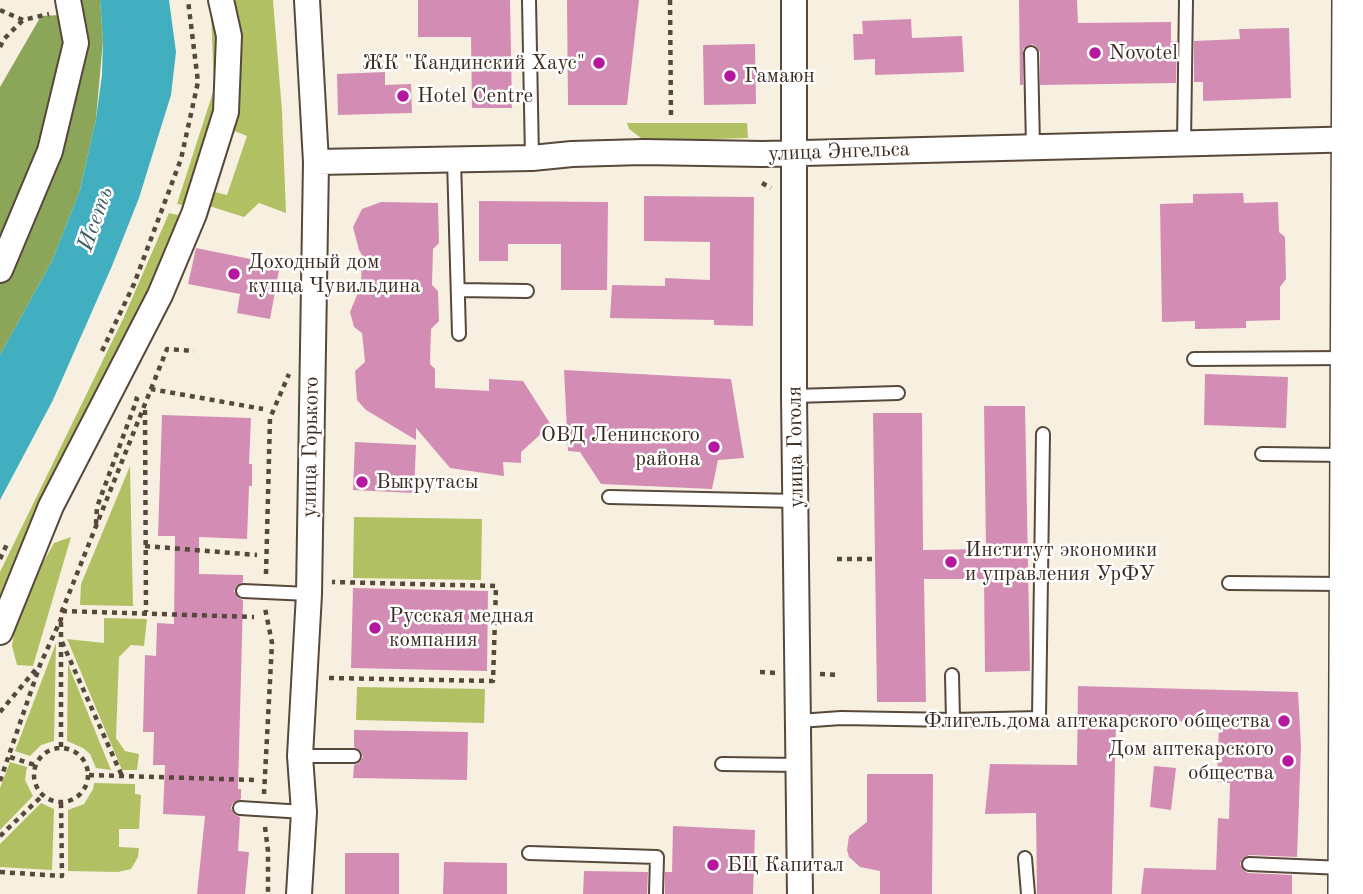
<!DOCTYPE html>
<html>
<head>
<meta charset="utf-8">
<style>
  body { margin:0 }
  canvas { display:block; background:#f7f0e0 }
</style>
</head>
<body>
<canvas width="1363" height="894"></canvas>
<script>
const c = document.querySelector('canvas').getContext('2d');
c.lineJoin = 'round';
function fillPath(path, color) {
  c.fillStyle = color;
  c.fill(path, 'evenodd');
}
function poly(rows) {
  const path = new Path2D();
  for (const r of rows) {
    if (r.length === 3) {
      path.moveTo(r[0] + r[2], r[1]);
      path.arc(r[0], r[1], r[2], 0, 2 * Math.PI);
      continue;
    }
    path.moveTo(r[0], r[1]);
    for (let i = 2; i < r.length; i += 2) path.lineTo(r[i], r[i + 1]);
  }
  return path;
}
function strokePath(path, color, width, dash) {
  c.strokeStyle = color;
  c.lineWidth = width;
  c.lineCap = dash ? 'butt' : 'round';
  c.setLineDash(dash || []);
  c.stroke(path);
}
function write(font, color, halo, rows, align = 'center') {
  c.font = font + ' "Old Standard TT",serif';
  c.lineWidth = 5;
  c.setLineDash([]);
  c.textBaseline = 'middle';
  c.strokeStyle = halo;
  c.fillStyle = color;
  for (const [text, x, y, turn = 0] of rows) {
    c.save();
    c.translate(x, y);
    c.rotate((+turn || 0) * Math.PI / 180);
    c.textAlign = isNaN(turn) ? turn : align;
    if (halo) c.strokeText(text, 0, 0);
    c.fillText(text, 0, 0);
    c.restore();
  }
}
fillPath(poly([
  [208,0,218,0,223,96,195,207,177,204,214,89,211,12],
  [231,0,273,0,282,111,286,213,259,203,244,217,206,205,211,191,227,195,247,136,232,130],
  [627,123,747,123,748,138,645,141,629,129],
  [169,213,182,216,0,606,0,572,124,317],
  [130,466,133,606,80,605,81,584],
  [354,517,482,519,481,580,353,578],
  [71,537,33,666,17,665,12,646,18,607,54,543],
  [104,618,147,619,144,646,131,645,119,657,116,738,125,751,139,754,137,770,122,770,67,639,104,643],
  [56,643,54,741,41,745,30,756,15,751],
  [68,664,111,770,96,768,90,754,83,748,67,741],
  [357,687,485,689,484,723,356,720],
  [10,762,27,767,25,780,33,796,0,830,0,788],
  [94,783,135,784,135,794,141,795,139,829,119,829,119,847,139,848,138,857,131,869,118,872,68,871,68,810,84,804,93,789],
  [41,803,54,809,52,870,0,867,0,844]
]), '#b0c063');
fillPath(poly([
  [76,0,100,0,103,40,96,119,80,190,52,261,0,355,0,87,41,16,79,14]
]), '#8ca659');
fillPath(poly([
  [100,0,169,0,176,52,171,95,139,198,112,266,53,400,0,500,0,355,52,261,80,190,96,119,102,75,103,40]
]), '#42afc0');
fillPath(poly([
  [418,0,510,0,512,108,472,108,471,37,418,37],
  [567,0,639,0,627,105,568,105],
  [1019,0,1077,0,1078,23,1171,22,1171,41,1177,41,1176,83,1040,85,1040,52,1036,46,1032,44,1023,49,1023,85,1020,85],
  [911,19,912,38,962,36,964,72,875,75,875,59,854,60,853,34,863,34,862,21],
  [1289,28,1291,98,1203,101,1203,82,1194,82,1194,41,1240,39,1239,29],
  [755,44,756,104,704,105,703,45],
  [385,72,385,85,411,84,412,113,338,115,337,74],
  [1243,193,1244,203,1278,202,1279,232,1285,237,1286,279,1280,287,1280,320,1246,321,1246,328,1195,329,1195,321,1162,322,1160,204,1193,203,1193,194],
  [644,196,754,197,753,326,714,325,714,320,610,318,612,285,665,286,665,278,710,280,710,242,644,241],
  [479,201,608,202,607,290,561,290,561,244,508,244,508,261,479,261],
  [381,202,438,203,439,243,433,249,432,285,438,291,439,321,431,329,430,364,435,369,435,388,489,391,489,379,523,381,551,425,521,452,521,463,503,462,504,476,450,468,416,428,416,440,366,410,357,400,355,371,365,362,362,333,354,327,350,312,361,285,362,255,359,250,353,227,362,209],
  [196,248,280,265,270,319,237,313,240,294,188,284],
  [564,370,731,379,744,458,718,460,712,489,601,484,580,452,568,451],
  [1205,374,1288,377,1286,428,1204,425],
  [984,406,1025,406,1030,671,985,672,984,579,924,579,926,702,877,702,873,413,922,413,923,550,986,549],
  [162,415,251,418,249,464,252,464,252,486,249,486,247,539,199,537,199,574,243,575,243,582,236,586,234,591,238,598,243,600,238,789,241,789,241,799,233,803,231,808,235,815,240,817,238,851,249,852,245,894,197,894,205,816,163,814,165,765,153,765,154,732,143,732,145,655,156,656,157,623,174,624,175,536,158,536],
  [355,442,416,445,414,493,353,490],
  [353,588,488,591,487,671,351,668],
  [1078,686,1298,692,1301,746,1297,857,1249,855,1242,859,1240,864,1244,871,1248,873,1292,875,1292,894,1141,894,1144,868,1216,870,1218,818,1229,819,1230,783,1217,782,1219,722,1116,720,1112,894,1037,894,1036,813,985,814,990,764,1077,765],
  [354,730,468,732,467,780,353,778,354,765,359,763,363,757,361,751,354,747],
  [1154,766,1176,768,1171,810,1150,807],
  [867,774,933,774,932,894,880,894,880,871,860,867,849,857,847,850,849,836,867,822],
  [673,826,755,830,753,894,665,894,665,872,672,872],
  [345,853,399,853,399,894,345,894],
  [444,862,507,863,507,894,443,894],
  [584,871,648,872,647,894,583,894]
]), '#d38db5');
const lane = poly([
  [529,0,532,158],
  [1031,53,1033,147],
  [1184,143,1186,0],
  [454,160,459,334],
  [458,290,527,291],
  [1194,359,1347,358],
  [794,396,898,393],
  [1262,454,1345,455],
  [609,497,797,501],
  [1229,583,1344,584],
  [243,591,309,594],
  [953,720,1039,718,1043,434],
  [799,721,841,718,953,720,952,675],
  [300,756,354,756],
  [722,764,799,765],
  [240,808,304,812],
  [529,853,657,857,656,894],
  [1025,858,1028,894],
  [1249,864,1343,868]
]);
const street = poly([
  [794,0,794,396,800,894],
  [316,162,532,158,572,154,643,152,763,154,1363,139],
  [0,270,50,151,76,43,68,0],
  [0,632,51,506,160,295,194,214,226,112,229,36,221,0],
  [299,894,304,812,300,756,309,594,316,162,307,0]
]);
const secondary = poly([
  [1346,894,1350,0]
]);
strokePath(lane, '#57483b', 16);
strokePath(street, '#57483b', 28);
strokePath(secondary, '#57483b', 38);
strokePath(poly([
  [670,0,671,117],
  [0,10,23,20,49,14],
  [0,47,4,39,23,20],
  [762,183,771,188],
  [102,351,134,284,181,159,198,82,188,0],
  [151,389,167,349,194,351],
  [145,410,146,612],
  [96,524,97,507,137,399,130,397],
  [145,546,257,555],
  [0,559,7,544],
  [837,559,875,559],
  [266,574,270,418,289,374],
  [62,611,254,617],
  [62,642,122,776],
  [760,672,777,673],
  [820,674,838,675],
  [329,678,493,681,496,586,332,582],
  [0,712,37,668],
  [61,747,61,620],
  [61,775,27],
  [10,757,35,765],
  [89,775,255,780],
  [0,781,40,665,61,619,62,611,151,389,263,409],
  [264,794,272,643,265,608],
  [265,827,268,851,268,894],
  [0,836,42,796],
  [0,872,62,876,61,803]
]), '#57483b', 4.5, [5, 5]);
strokePath(lane, '#fff', 12);
strokePath(street, '#fff', 24);
strokePath(secondary, '#fff', 35);
for (const [x, y, r, color] of [
  [1095,53,7,"#b5179e"],
  [599,63,7,"#b5179e"],
  [730,76,7,"#b5179e"],
  [403,96,7,"#b5179e"],
  [234,274,7,"#b5179e"],
  [714,447,7,"#b5179e"],
  [362,482,7,"#b5179e"],
  [951,562,7,"#b5179e"],
  [375,628,7,"#b5179e"],
  [1284,721,7,"#b5179e"],
  [1288,761,7,"#b5179e"],
  [713,865,7,"#b5179e"]
]) {
  const dot = new Path2D();
  dot.arc(x, y, r, 0, 2 * Math.PI);
  c.fillStyle = color;
  c.fill(dot);
  strokePath(dot, '#fff', 2.5);
}
write('21px', '#3b2a1e', '#fff', [
  ["Novotel",1109,53],
  ["ЖК \"Кандинский Хаус\"",585,63,"right"],
  ["Гамаюн",744,76],
  ["Hotel Centre",417,96],
  ["Доходный дом",248,262],
  ["купца Чувильдина",248,286],
  ["ОВД Ленинского",700,435,"right"],
  ["района",700,459,"right"],
  ["Выкрутасы",376,482],
  ["Институт экономики",965,550],
  ["и управления УрФУ",965,574],
  ["Русская медная",389,616],
  ["компания",389,640],
  ["Флигель дома аптекарского общества",1270,721,"right"],
  ["Дом аптекарского",1274,749,"right"],
  ["общества",1274,773,"right"],
  ["БЦ Капитал",727,865]
], 'left');
write('21px', '#3b2a1e', '#fff', [
  ["улица Энгельса",839,152,-2],
  ["улица Горького",311,447,-89],
  ["улица Гоголя",796,447,-91]
]);
write('italic 23px', '#3e5f5f', '#fff', [
  ["Исеть",96,219,-71]
]);
</script>
</body>
</html>
